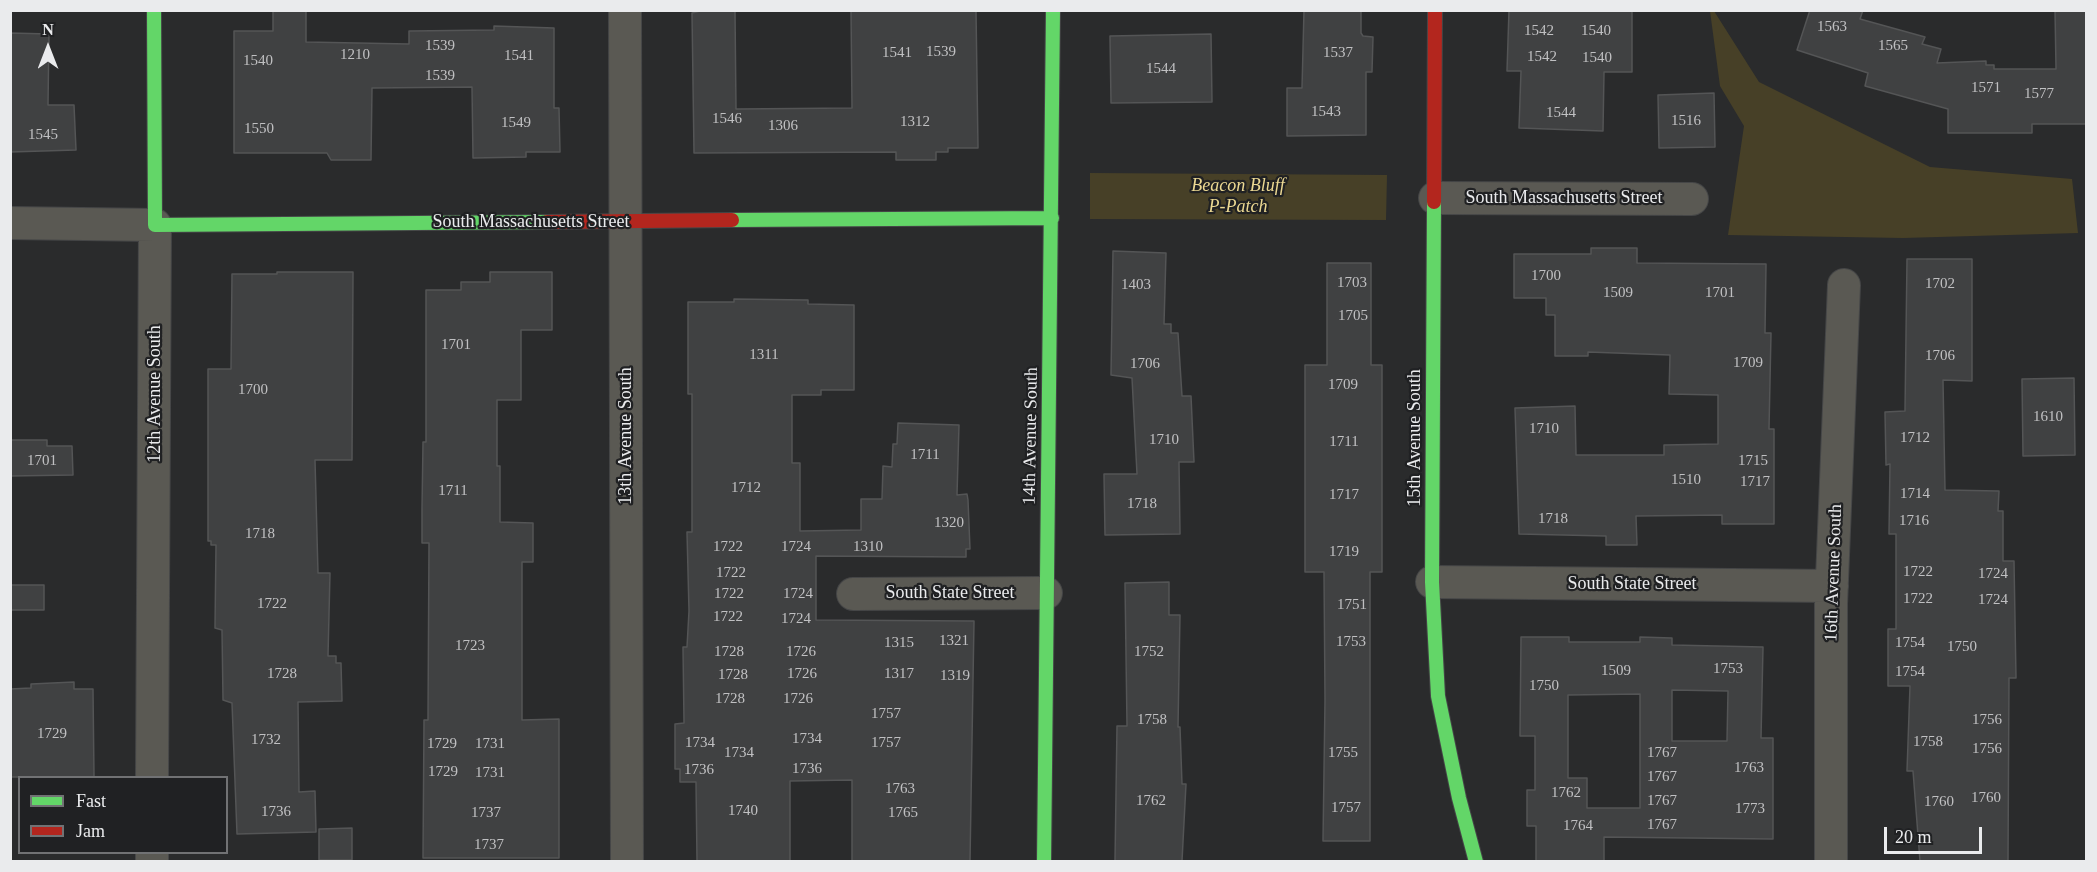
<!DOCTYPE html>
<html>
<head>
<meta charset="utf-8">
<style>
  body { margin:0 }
  #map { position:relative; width:2097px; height:872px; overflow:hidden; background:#2a2b2c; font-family:Georgia,serif }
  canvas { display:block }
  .frame { position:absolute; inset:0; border:12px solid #eaebed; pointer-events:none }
  .legend { position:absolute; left:18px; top:776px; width:210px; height:78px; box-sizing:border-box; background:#202123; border:2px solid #717274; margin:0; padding:8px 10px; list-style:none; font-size:18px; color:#eaebed }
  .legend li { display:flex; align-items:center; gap:12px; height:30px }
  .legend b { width:30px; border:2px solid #717274 }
  .north { position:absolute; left:18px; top:18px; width:60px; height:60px; -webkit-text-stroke:4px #202123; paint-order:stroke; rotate:0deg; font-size:16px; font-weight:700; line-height:24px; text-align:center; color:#eaebed }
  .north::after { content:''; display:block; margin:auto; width:21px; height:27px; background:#eaebed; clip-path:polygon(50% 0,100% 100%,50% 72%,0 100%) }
  .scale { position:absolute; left:1884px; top:827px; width:98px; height:27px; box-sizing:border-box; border:3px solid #eaebed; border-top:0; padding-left:8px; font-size:18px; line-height:21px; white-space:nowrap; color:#eaebed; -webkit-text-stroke:4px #202123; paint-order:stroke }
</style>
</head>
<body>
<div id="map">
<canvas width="2097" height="872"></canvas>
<div class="frame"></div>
<ul class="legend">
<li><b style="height:8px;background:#63d668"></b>Fast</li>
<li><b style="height:8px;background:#b3261e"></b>Jam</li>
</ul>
<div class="north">N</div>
<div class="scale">20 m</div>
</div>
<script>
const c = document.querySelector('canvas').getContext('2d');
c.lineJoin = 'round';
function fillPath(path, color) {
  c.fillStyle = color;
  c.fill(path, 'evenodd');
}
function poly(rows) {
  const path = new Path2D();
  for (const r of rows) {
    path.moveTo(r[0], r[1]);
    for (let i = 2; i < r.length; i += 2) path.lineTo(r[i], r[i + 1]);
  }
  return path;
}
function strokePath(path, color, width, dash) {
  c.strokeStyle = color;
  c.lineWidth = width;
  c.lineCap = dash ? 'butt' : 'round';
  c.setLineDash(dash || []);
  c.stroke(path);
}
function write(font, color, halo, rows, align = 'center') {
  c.font = font + ' Georgia,serif';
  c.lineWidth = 4.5;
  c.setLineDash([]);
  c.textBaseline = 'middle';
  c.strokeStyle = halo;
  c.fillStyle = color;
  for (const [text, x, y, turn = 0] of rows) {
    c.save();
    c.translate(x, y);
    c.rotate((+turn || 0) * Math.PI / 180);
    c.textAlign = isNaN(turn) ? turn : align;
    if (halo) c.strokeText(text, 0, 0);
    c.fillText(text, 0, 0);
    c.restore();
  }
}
fillPath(poly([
  [1710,11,1714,11,1759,82,1930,167,2072,179,2078,233,1903,238,1728,235,1744,126,1720,86],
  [1090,173,1387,175,1386,220,1090,219]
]), '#474027');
const building = poly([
  [273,10,306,10,306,42,409,44,409,31,494,30,494,26,554,28,554,108,559,108,560,152,526,152,526,157,473,158,472,87,372,88,371,160,331,160,327,153,234,153,234,31,273,31,273,10],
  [704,10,735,10,736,109,852,108,851,10,976,10,978,148,948,148,948,152,936,152,936,160,896,160,896,152,694,153,692,13,704,10],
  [1304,10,1361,10,1361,33,1363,36,1373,37,1372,72,1366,72,1366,135,1287,136,1287,88,1302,88,1304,10],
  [1509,10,1632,10,1632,72,1604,72,1603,131,1519,128,1521,71,1507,71,1509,10],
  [1810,10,1863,10,1860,19,1925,37,1922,44,1941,49,1937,63,1986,61,1986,65,1994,65,1994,69,2056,69,2055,10,2086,10,2086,124,2032,124,2032,133,1948,133,1948,109,1865,86,1868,73,1797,50,1810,10],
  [10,33,49,34,48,105,74,105,76,150,10,152,10,33],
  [1211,34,1212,102,1111,103,1110,36,1211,34],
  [1714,93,1715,147,1659,148,1658,95,1714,93],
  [1591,248,1637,248,1637,263,1766,264,1765,333,1771,333,1769,429,1774,429,1774,524,1722,524,1722,515,1636,516,1637,545,1606,545,1606,536,1519,534,1515,408,1575,406,1576,455,1664,455,1664,445,1718,444,1718,395,1669,394,1670,355,1588,352,1588,356,1555,356,1555,315,1546,315,1546,298,1514,298,1514,254,1591,254,1591,248],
  [1113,251,1166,253,1164,324,1171,324,1171,333,1178,333,1182,396,1191,396,1194,462,1179,462,1180,534,1105,535,1104,474,1137,474,1132,378,1111,375,1113,251],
  [1907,259,1972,259,1972,381,1943,380,1945,490,1999,491,1998,511,2003,511,2003,561,2014,561,2016,678,2009,678,2008,861,1920,861,1913,771,1907,771,1910,686,1888,686,1888,629,1896,629,1896,534,1889,534,1890,464,1886,465,1885,412,1905,411,1907,259],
  [1327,263,1371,263,1371,365,1382,365,1382,572,1370,572,1370,841,1323,841,1325,700,1324,572,1305,572,1305,365,1327,365,1327,263],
  [277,272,353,272,352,460,315,460,318,573,330,573,328,656,336,656,336,663,341,663,342,701,298,702,299,792,315,791,316,832,237,834,232,703,223,700,222,630,215,628,216,545,211,545,211,541,208,541,208,369,231,369,232,274,277,274,277,272],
  [490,272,552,272,552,330,521,330,521,400,497,400,497,466,500,466,500,522,533,523,533,562,522,562,522,720,559,719,559,858,423,858,424,720,428,720,429,543,422,543,422,509,423,442,426,442,426,290,461,290,461,282,490,282,490,272],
  [734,299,808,300,808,304,854,305,854,390,821,390,821,395,792,395,792,463,800,463,800,531,861,530,861,499,882,499,883,466,892,467,893,444,897,444,898,423,959,425,957,495,967,494,968,500,970,549,966,549,966,557,816,556,816,620,974,621,970,861,852,861,852,780,790,781,790,861,697,861,696,782,680,782,680,769,675,769,675,724,684,723,683,647,687,647,689,611,687,532,692,532,692,394,688,394,688,302,734,302,734,299],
  [2074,378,2075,455,2023,456,2022,379,2074,378],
  [10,440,47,440,47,446,72,446,73,475,10,476,10,440],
  [1169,582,1169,615,1180,615,1178,727,1180,727,1182,784,1186,784,1182,861,1115,861,1117,726,1127,726,1125,583,1169,582],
  [10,585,44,585,44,610,10,610,10,585],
  [1521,637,1569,637,1569,642,1640,642,1640,637,1672,638,1672,645,1763,647,1761,738,1773,738,1773,839,1604,837,1604,861,1536,861,1536,826,1527,826,1527,790,1535,790,1535,736,1520,736,1521,637],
  [1672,690,1728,691,1727,741,1672,741,1672,690],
  [1640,694,1640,808,1587,808,1587,778,1568,778,1568,695,1640,694],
  [74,682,74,689,93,689,94,777,10,777,10,689,31,688,31,684,74,682],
  [352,828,352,860,319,860,319,829,352,828]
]);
fillPath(building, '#404142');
strokePath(building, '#545556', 1.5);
const street = poly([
  [625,10,627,862],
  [1435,198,1692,199],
  [10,223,155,225,152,778],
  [1432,582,1832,586],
  [853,594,1046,593],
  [152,862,152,852],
  [1831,862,1831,604,1844,285]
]);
const fast = poly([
  [154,10,155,225,547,222],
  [1434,202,1432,582,1438,696,1459,798,1476,862],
  [732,220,1052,218],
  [1044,862,1053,10]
]);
const jam = poly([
  [1434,202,1435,10],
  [547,222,732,220]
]);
strokePath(street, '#454647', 34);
strokePath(fast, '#454647', 16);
strokePath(jam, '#454647', 16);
strokePath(street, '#5a5953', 32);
strokePath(fast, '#63d668', 14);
strokePath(jam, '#b3261e', 14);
write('15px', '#c0c0c2', null, [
  ["1563",1832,27],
  ["1542",1539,31],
  ["1540",1596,31],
  ["1539",440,46],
  ["1565",1893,46],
  ["1539",941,52],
  ["1541",897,53],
  ["1537",1338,53],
  ["1210",355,55],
  ["1541",519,56],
  ["1542",1542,57],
  ["1540",1597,58],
  ["1540",258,61],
  ["1544",1161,69],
  ["1539",440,76],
  ["1571",1986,88],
  ["1577",2039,94],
  ["1543",1326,112],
  ["1544",1561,113],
  ["1546",727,119],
  ["1516",1686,121],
  ["1312",915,122],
  ["1549",516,123],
  ["1306",783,126],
  ["1550",259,129],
  ["1545",43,135],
  ["1700",1546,276],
  ["1703",1352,283],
  ["1702",1940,284],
  ["1403",1136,285],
  ["1509",1618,293],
  ["1701",1720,293],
  ["1705",1353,316],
  ["1701",456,345],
  ["1311",764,355],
  ["1706",1940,356],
  ["1709",1748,363],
  ["1706",1145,364],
  ["1709",1343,385],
  ["1700",253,390],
  ["1610",2048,417],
  ["1710",1544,429],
  ["1712",1915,438],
  ["1710",1164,440],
  ["1711",1344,442],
  ["1711",925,455],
  ["1701",42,461],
  ["1715",1753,461],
  ["1510",1686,480],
  ["1717",1755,482],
  ["1712",746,488],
  ["1711",453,491],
  ["1714",1915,494],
  ["1717",1344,495],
  ["1718",1142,504],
  ["1718",1553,519],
  ["1716",1914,521],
  ["1320",949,523],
  ["1718",260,534],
  ["1722",728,547],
  ["1724",796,547],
  ["1310",868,547],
  ["1719",1344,552],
  ["1722",1918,572],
  ["1722",731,573],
  ["1724",1993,574],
  ["1722",729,594],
  ["1724",798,594],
  ["1722",1918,599],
  ["1724",1993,600],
  ["1722",272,604],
  ["1751",1352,605],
  ["1722",728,617],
  ["1724",796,619],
  ["1321",954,641],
  ["1753",1351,642],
  ["1315",899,643],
  ["1754",1910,643],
  ["1723",470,646],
  ["1750",1962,647],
  ["1728",729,652],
  ["1726",801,652],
  ["1752",1149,652],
  ["1753",1728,669],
  ["1509",1616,671],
  ["1754",1910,672],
  ["1728",282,674],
  ["1726",802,674],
  ["1317",899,674],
  ["1728",733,675],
  ["1319",955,676],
  ["1750",1544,686],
  ["1728",730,699],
  ["1726",798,699],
  ["1757",886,714],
  ["1758",1152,720],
  ["1756",1987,720],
  ["1729",52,734],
  ["1734",807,739],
  ["1732",266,740],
  ["1758",1928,742],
  ["1734",700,743],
  ["1757",886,743],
  ["1729",442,744],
  ["1731",490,744],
  ["1756",1987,749],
  ["1734",739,753],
  ["1755",1343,753],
  ["1767",1662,753],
  ["1763",1749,768],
  ["1736",807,769],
  ["1736",699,770],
  ["1729",443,772],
  ["1731",490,773],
  ["1767",1662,777],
  ["1763",900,789],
  ["1762",1566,793],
  ["1760",1986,798],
  ["1762",1151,801],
  ["1767",1662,801],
  ["1760",1939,802],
  ["1757",1346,808],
  ["1773",1750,809],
  ["1740",743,811],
  ["1736",276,812],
  ["1737",486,813],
  ["1765",903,813],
  ["1767",1662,825],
  ["1764",1578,826],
  ["1737",489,845]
]);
write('italic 18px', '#ebd892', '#202123', [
  ["Beacon Bluff",1238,186],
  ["P-Patch",1238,207]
]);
write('18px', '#eaebed', '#202123', [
  ["South Massachusetts Street",1564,198],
  ["South Massachusetts Street",531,222],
  ["12th Avenue South",155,394,-90],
  ["13th Avenue South",626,436,-90],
  ["14th Avenue South",1031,436,-89],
  ["15th Avenue South",1415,438,-90],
  ["16th Avenue South",1834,573,-88],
  ["South State Street",1632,584],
  ["South State Street",950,593]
]);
</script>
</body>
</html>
